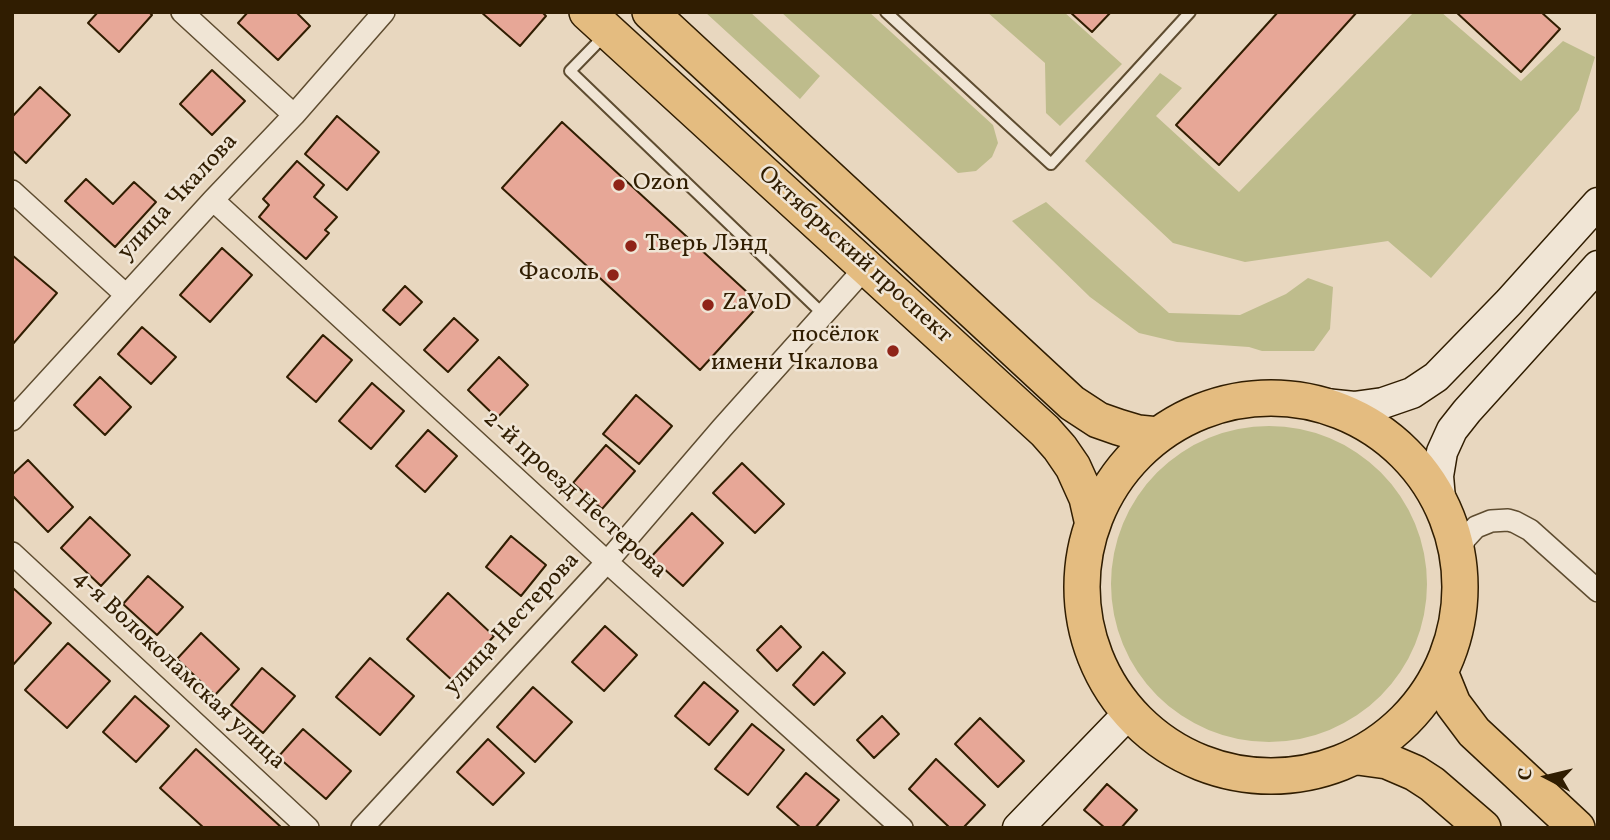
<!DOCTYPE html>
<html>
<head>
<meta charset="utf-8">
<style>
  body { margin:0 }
  #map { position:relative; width:1610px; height:840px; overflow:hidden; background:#e8d7bf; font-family:Vollkorn,serif }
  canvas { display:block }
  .frame { position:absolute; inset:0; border:14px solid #301d01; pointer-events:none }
  .north { position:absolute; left:1512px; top:742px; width:70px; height:70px; -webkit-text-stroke:5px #f0e5d5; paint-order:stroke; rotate:277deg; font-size:19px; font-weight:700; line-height:28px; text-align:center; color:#301d01 }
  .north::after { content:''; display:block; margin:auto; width:24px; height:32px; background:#301d01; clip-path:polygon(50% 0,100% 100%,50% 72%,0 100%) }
</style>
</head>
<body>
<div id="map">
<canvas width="1610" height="840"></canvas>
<div class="frame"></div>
<div class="north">С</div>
</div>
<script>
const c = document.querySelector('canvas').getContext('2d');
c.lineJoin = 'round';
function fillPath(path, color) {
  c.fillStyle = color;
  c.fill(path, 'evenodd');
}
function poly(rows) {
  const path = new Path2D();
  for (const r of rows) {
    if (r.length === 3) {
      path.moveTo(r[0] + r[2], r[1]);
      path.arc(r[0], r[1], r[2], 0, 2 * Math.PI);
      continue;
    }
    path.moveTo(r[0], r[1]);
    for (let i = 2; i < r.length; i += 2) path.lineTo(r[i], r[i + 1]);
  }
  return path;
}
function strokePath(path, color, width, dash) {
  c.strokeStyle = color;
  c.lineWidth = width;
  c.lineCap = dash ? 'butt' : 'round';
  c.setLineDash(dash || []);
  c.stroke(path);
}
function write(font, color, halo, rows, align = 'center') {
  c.font = font + ' Vollkorn,serif';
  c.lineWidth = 5;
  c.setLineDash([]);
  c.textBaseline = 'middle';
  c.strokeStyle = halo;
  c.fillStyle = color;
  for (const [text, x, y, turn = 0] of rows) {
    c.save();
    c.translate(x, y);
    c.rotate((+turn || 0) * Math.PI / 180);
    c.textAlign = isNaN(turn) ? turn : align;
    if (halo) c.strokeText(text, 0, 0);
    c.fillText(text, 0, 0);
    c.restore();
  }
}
fillPath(poly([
  [705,12,750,12,820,76,800,99],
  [781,12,869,12,993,125,998,143,992,157,976,171,958,173],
  [987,12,1064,12,1122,64,1060,126,1046,113,1045,63],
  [1414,12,1441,12,1521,81,1563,41,1595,57,1579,110,1431,278,1388,241,1245,262,1173,243,1085,161,1160,73,1182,88,1156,116,1239,192],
  [1046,202,1169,313,1240,315,1286,294,1308,278,1333,287,1330,329,1314,351,1262,351,1249,347,1177,342,1139,333,1090,297,1012,221],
  [1269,584,158]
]), '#bebc8c');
const building = poly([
  [98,12,149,12,152,15,119,52,88,23,98,12],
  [248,12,296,12,310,26,278,60,238,23,248,12],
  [481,12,542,12,546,16,520,46,481,12],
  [1070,12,1111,12,1092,32,1070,12],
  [1278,12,1357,12,1219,165,1176,125,1278,12],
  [1456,12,1541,12,1560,29,1521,72,1456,12],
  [212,70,245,101,212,135,180,104,212,70],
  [40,87,70,115,26,163,12,150,12,117,40,87],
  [337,116,379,152,347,190,305,154,337,116],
  [562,122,760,304,700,370,502,188,562,122],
  [297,161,324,185,314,197,337,217,325,230,329,233,306,259,259,217,269,205,263,199,297,161],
  [86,179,113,204,134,182,156,202,115,247,65,201,86,179],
  [222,248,252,275,210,322,180,295,222,248],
  [12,255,57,293,12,345,12,255],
  [405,286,422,302,400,325,383,310,405,286],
  [454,318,478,340,448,372,424,350,454,318],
  [142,327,176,357,151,384,118,354,142,327],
  [323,335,352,360,316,402,287,377,323,335],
  [499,357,528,385,497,418,468,390,499,357],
  [100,377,131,407,105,435,74,405,100,377],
  [372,383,404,411,371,449,339,421,372,383],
  [636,395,672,426,639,464,603,434,636,395],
  [428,430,457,456,425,492,396,466,428,430],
  [606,445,635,471,602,509,573,483,606,445],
  [28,460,73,507,48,532,12,495,12,475,28,460],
  [742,463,784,504,755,533,713,493,742,463],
  [692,513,723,543,683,586,651,557,692,513],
  [90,517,130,555,101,586,61,548,90,517],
  [511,536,546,565,521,596,486,567,511,536],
  [148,576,183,607,157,635,123,604,148,576],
  [13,588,51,623,12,666,12,589,13,588],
  [448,593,494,636,453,681,407,639,448,593],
  [605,626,637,655,604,691,572,662,605,626],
  [781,626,801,647,777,671,757,650,781,626],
  [201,633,239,669,215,695,177,659,201,633],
  [68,643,110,681,67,728,25,690,68,643],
  [823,652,845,673,814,705,793,685,823,652],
  [370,658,414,696,380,735,336,697,370,658],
  [262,668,295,696,263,733,231,705,262,668],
  [704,682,738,711,709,745,675,716,704,682],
  [533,687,572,722,535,762,497,727,533,687],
  [135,696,169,726,136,762,103,732,135,696],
  [882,716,899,734,874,758,857,740,882,716],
  [980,718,1024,761,998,787,955,744,980,718],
  [752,724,784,750,748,795,715,769,752,724],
  [303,729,351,771,326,799,278,757,303,729],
  [488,739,524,773,493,805,457,772,488,739],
  [196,749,282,828,204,828,160,788,196,749],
  [936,759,985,805,963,828,950,828,909,789,936,759],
  [806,773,839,800,815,828,801,828,777,807,806,773],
  [1107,784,1137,810,1121,828,1105,828,1084,810,1107,784]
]);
fillPath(building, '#e7a797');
strokePath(building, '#301d01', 2);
const service = poly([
  [886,12,1051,164,1190,12],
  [606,34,570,71,824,315]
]);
const minor = poly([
  [182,12,294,115],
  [12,191,126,295],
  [213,200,607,562,902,828],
  [12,420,213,200,294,115,384,12],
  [12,553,308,828],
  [1458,554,1465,539,1476,527,1491,521,1508,520,1515,522,1530,530,1598,591],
  [362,828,607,562,722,428,866,267]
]);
const secondary = poly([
  [1325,404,1354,407,1383,403,1412,393,1436,377,1509,302,1598,203],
  [1440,499,1438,476,1442,452,1452,430,1467,411,1598,266],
  [1018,828,1129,713]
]);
const primary = poly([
  [587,12,1045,431,1060,448,1073,467,1087,498,1092,520],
  [650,12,1072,403,1098,420,1118,427,1138,433,1158,435],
  [1271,587,189],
  [1440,672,1453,704,1474,732,1577,828],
  [1358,757,1387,761,1415,773,1432,784,1483,828]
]);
strokePath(service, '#5e4c30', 14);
strokePath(minor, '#5e4c30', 24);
strokePath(secondary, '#301d01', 33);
strokePath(primary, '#301d01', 38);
strokePath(service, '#f0e5d5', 10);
strokePath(minor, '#f0e5d5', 21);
strokePath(secondary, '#f0e5d5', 30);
strokePath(primary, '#e4bc80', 35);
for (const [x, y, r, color] of [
  [619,185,7,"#8f2418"],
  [631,246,7,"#8f2418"],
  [613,275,7,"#8f2418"],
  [708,305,7,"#8f2418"],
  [893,351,7,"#8f2418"]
]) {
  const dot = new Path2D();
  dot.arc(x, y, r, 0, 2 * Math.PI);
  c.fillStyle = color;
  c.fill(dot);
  strokePath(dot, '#f0e5d5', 2.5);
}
write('24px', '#301d01', '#f0e5d5', [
  ["Ozon",633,185],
  ["Тверь Лэнд",645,246],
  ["Фасоль",599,275,"right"],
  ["ZaVoD",722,305],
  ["посёлок",879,337,"right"],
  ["имени Чкалова",879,365,"right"]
], 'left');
write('24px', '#301d01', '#f0e5d5', [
  ["улица Чкалова",179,198,-47],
  ["Октябрьский проспект",854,256,42],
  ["2-й проезд Нестерова",574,496,42],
  ["улица Нестерова",513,625,-47],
  ["4-я Волоколамская улица",178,671,43]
]);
</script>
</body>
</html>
